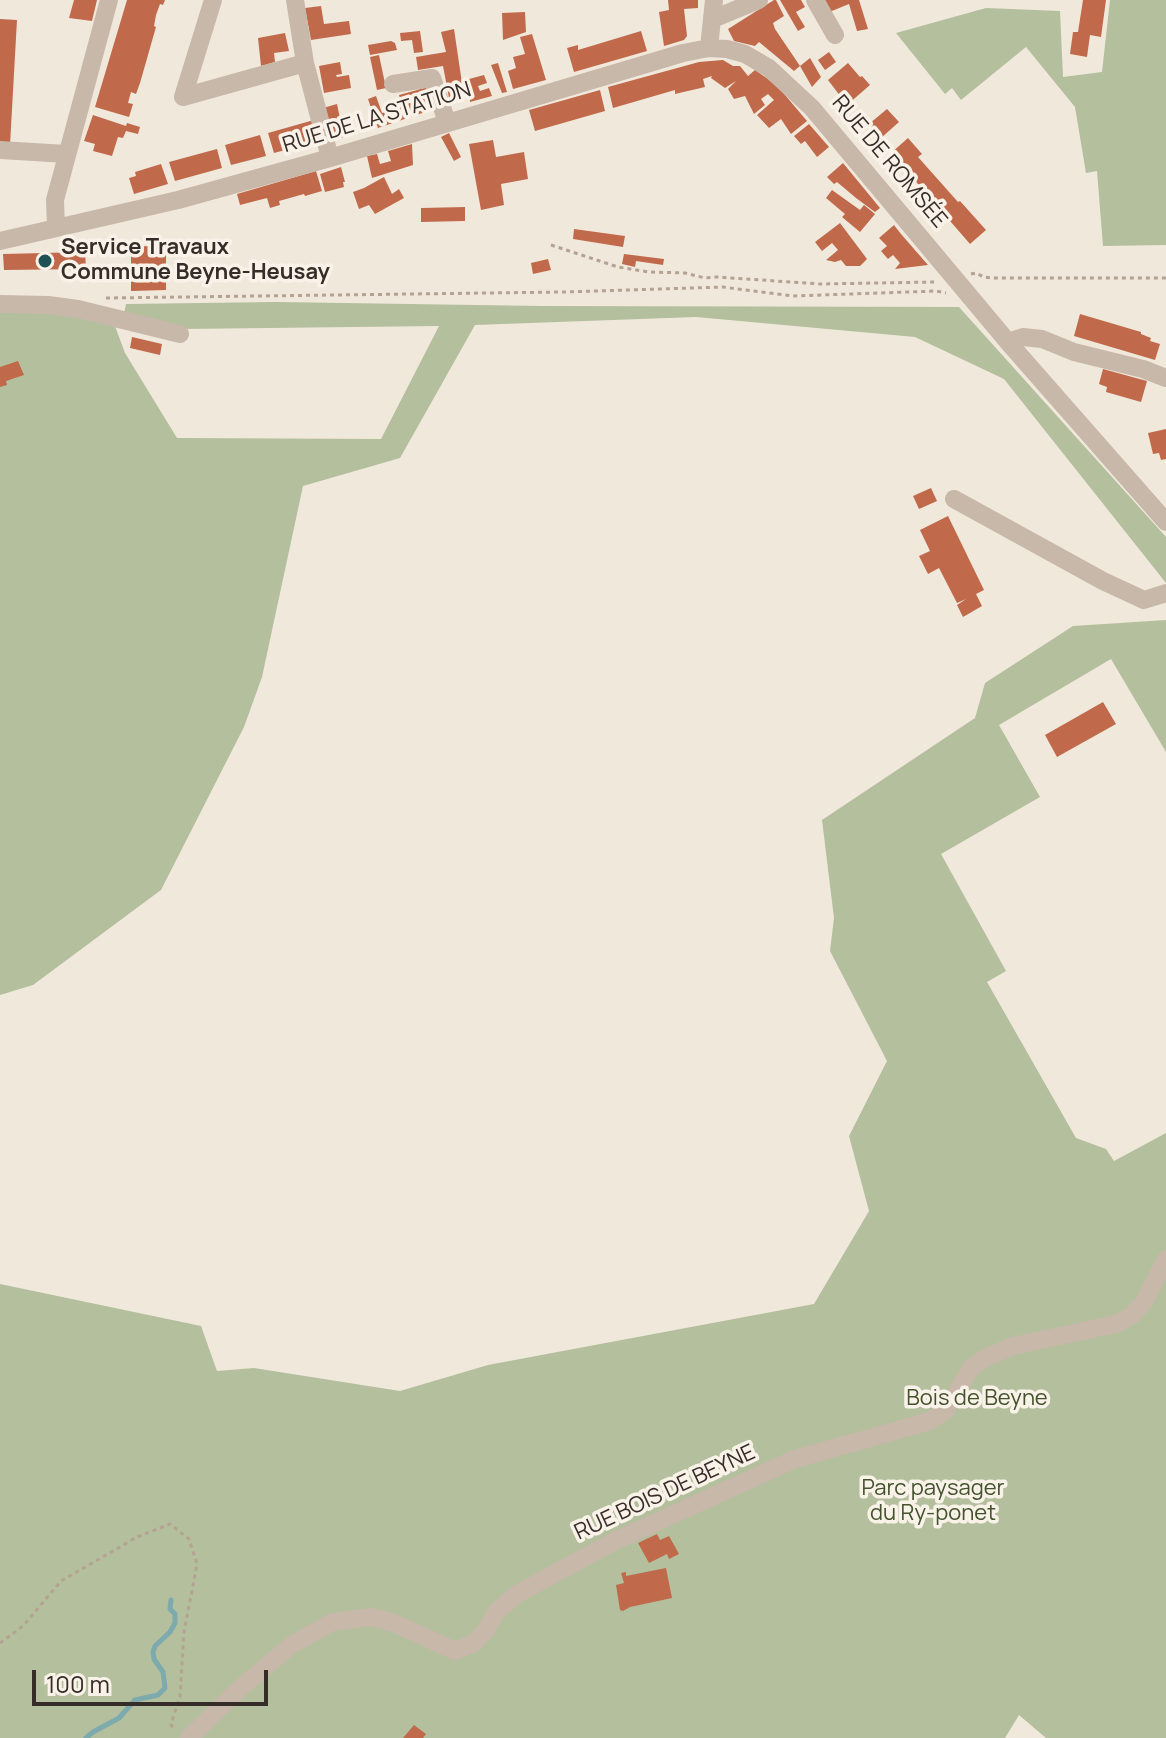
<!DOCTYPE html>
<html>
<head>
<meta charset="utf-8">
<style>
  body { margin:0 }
  #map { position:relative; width:1166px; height:1738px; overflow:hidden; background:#f1e8dc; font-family:Manrope,sans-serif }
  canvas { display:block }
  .scale { position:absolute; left:32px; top:1670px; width:236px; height:36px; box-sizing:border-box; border:4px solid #362d28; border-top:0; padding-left:10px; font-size:24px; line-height:28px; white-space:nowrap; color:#362d28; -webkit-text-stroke:6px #f9f2e8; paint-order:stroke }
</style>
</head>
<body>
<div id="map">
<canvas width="1166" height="1738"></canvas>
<div class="scale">100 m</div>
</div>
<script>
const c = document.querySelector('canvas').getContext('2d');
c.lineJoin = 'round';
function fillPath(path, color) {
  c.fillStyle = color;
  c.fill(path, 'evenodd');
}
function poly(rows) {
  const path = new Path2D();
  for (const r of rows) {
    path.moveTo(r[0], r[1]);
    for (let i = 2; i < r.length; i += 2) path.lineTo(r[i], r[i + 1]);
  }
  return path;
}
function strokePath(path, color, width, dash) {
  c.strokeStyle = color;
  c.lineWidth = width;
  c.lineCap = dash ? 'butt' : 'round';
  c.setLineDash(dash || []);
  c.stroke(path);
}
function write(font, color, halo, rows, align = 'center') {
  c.font = font + ' Manrope,sans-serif';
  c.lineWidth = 7;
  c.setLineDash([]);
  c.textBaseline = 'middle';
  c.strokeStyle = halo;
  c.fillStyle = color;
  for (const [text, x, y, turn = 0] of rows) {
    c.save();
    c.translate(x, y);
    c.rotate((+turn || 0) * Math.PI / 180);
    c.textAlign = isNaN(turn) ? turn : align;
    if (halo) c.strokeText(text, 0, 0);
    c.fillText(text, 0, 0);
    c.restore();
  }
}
fillPath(poly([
  [1110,0,1166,0,1166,245,1103,246,1097,171,1086,173,1075,107,1026,47,961,100,952,88,945,94,896,33,986,8,1060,11,1063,77,1102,72],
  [276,302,543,306,959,307,1166,537,1166,583,1004,379,915,337,696,317,475,325,400,458,303,486,262,677,244,727,161,890,33,985,0,995,0,303,48,305,115,326,125,353,177,438,381,439,439,326,182,329,124,314,126,304],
  [1166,620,1166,752,1111,659,999,725,1040,797,941,854,1006,971,987,982,1076,1138,1106,1149,1114,1161,1166,1133,1166,1738,1046,1738,1019,1715,1005,1738,0,1738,0,1284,201,1326,217,1371,254,1368,400,1391,488,1365,814,1304,869,1211,849,1136,887,1061,830,951,834,918,822,820,975,718,985,683,1073,626]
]), '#b3bf9d');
strokePath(poly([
  [86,1738,93,1732,119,1718,135,1700,158,1695,165,1688,163,1672,154,1659,153,1652,155,1646,170,1632,175,1623,175,1614,170,1609,171,1600]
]), '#7caaad', 5);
fillPath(poly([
  [74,0,97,0,92,21,69,18],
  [127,0,165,0,163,5,160,4,156,15,154,26,156,27,140,83,136,94,131,92,128,103,133,104,129,117,95,107],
  [668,0,698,0,698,8,684,9,687,36,684,40,664,46,659,12,669,10],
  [774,0,776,0,784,16,773,23,775,29,800,66,810,58,821,77,812,87,800,66,794,71,759,42,755,46,734,41,728,29],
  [780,0,801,0,805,7,796,12,805,27,798,31],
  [820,0,859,0,868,29,857,31,849,4,827,13],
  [1083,0,1106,0,1101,37,1090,35,1087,57,1070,54,1073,32,1078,32],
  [321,6,324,24,349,21,351,34,311,40,305,8],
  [525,12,526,32,503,40,502,13],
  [0,19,17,20,10,145,0,144],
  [454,29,462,83,458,84,463,101,450,103,443,66,418,70,416,57,446,52,441,32],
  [420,31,423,52,414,53,412,40,401,41,400,33],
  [641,31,647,51,574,72,567,48,578,45,578,50],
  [285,33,289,51,274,53,275,62,261,66,258,38],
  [532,34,546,80,513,89,508,71,516,68,513,57,525,54,520,37],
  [391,41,395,43,397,50,370,55,368,45],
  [829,52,836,62,825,70,818,60],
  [379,55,386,88,377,90,370,57],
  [723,60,733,66,740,66,748,76,755,70,768,79,780,89,807,121,791,134,781,119,769,128,757,115,774,100,768,94,761,99,765,105,754,114,745,96,734,99,728,89,736,81,725,88,711,78,712,76,703,79,705,87,675,94,675,90,613,108,608,87,699,62],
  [340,62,342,74,336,75,337,77,349,75,351,88,324,93,319,66],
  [498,63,507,92,502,93,491,65],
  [848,63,860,77,862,76,870,85,847,105,828,80],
  [484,75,487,83,478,86,480,91,489,88,492,96,470,102,469,79],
  [428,87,434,109,378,128,368,99,376,96,382,113,401,106,404,114,399,95],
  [600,90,605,111,535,131,529,110],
  [337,104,344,137,330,141,323,108],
  [887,109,899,122,881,138,869,124],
  [93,115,126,126,127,123,140,127,138,134,126,131,123,138,118,137,112,156,93,151,95,144,84,141],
  [314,120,319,141,274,153,268,133],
  [809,124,829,147,817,157,805,141,801,144,794,136],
  [449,133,461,157,454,161,441,137],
  [260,135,266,156,231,165,225,145],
  [908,138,922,154,918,157,958,202,960,201,986,230,970,244,891,153],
  [493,140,496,157,524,152,528,179,501,184,504,205,481,210,469,144],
  [412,144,413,165,372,178,367,156,377,154,380,164,391,161,388,151],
  [217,149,222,168,175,181,169,162],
  [843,163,880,208,875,212,856,198,837,182,834,184,827,177],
  [161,164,168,184,134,194,129,178,136,176,135,172],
  [341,167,345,182,343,182,344,187,325,192,320,174],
  [316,171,322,191,305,196,304,194,279,201,280,205,270,208,267,198,240,205,237,194],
  [384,177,392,194,399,189,404,198,375,214,369,205,359,209,353,192,364,188],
  [832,190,860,210,864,205,875,214,860,232,842,217,845,214,826,198],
  [465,207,465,221,421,222,421,208],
  [840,223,867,259,860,266,846,266,841,260,835,262,826,260,838,250,832,243,822,251,815,242],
  [894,225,901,234,928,265,895,269,900,263,893,255,888,259,881,251,887,246,879,238],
  [574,229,625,236,623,247,573,239],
  [166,245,166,290,131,291,131,247],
  [85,252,86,269,4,270,3,254],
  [624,254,664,259,663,265,636,261,635,267,622,264],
  [548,259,551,270,533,274,531,263],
  [1080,314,1141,332,1141,334,1151,338,1150,341,1160,344,1155,360,1074,336],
  [132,337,162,344,160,355,130,348],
  [18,361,24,375,6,381,7,385,0,387,0,367],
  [1103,369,1147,381,1141,402,1106,392,1107,387,1099,384],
  [1166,429,1166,459,1161,460,1159,453,1153,454,1148,433],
  [931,488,937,501,919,509,913,496],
  [948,516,984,590,976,594,982,606,963,617,957,605,966,599,957,603,939,568,928,574,919,556,930,551,920,530],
  [1103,702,1116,724,1057,757,1045,735],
  [657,1534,660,1540,669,1536,679,1554,669,1559,667,1554,649,1563,638,1543],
  [666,1568,672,1598,630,1607,623,1611,620,1610,616,1585,624,1583,621,1573,626,1572,626,1576],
  [414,1725,426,1734,423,1738,403,1738]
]), '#c06a4b');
strokePath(poly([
  [551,245,618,267,649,272,685,273,705,278,717,277,820,284,934,282],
  [971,274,976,273,984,277,992,278,1166,278],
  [106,298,563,292,723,287,793,296,936,291,946,293],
  [0,1643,23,1626,61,1581,137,1537,170,1524,189,1539,197,1564,184,1632,180,1697,171,1724,174,1731]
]), '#b4a293', 3, [4, 4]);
strokePath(poly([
  [213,0,183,97,305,63],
  [295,0,305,63,330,158],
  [815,0,835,35],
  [713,19,759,0],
  [709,48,714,0],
  [393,84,432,78,447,122],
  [0,150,67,154],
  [56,228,55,200,109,0],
  [0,241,178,200,330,158,683,53,709,48,727,49,745,54,769,68,812,108,1008,342,1166,522],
  [0,304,48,305,78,309,180,334],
  [1008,342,1023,337,1042,339,1074,352,1143,369,1166,378],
  [954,499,1103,581,1144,600,1166,593],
  [189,1738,237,1691,290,1646,332,1622,371,1617,394,1623,455,1651,474,1643,487,1629,496,1612,517,1594,617,1540,795,1459,930,1421,946,1410,971,1368,985,1358,1013,1346,1116,1324,1131,1316,1144,1302,1166,1259]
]), '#c8b8a9', 18);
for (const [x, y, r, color] of [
  [45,261,8,"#205155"]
]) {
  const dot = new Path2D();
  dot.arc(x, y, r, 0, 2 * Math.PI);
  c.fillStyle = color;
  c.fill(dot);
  strokePath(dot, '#f9f2e8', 3);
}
write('22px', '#362d28', '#f9f2e8', [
  ["RUE DE LA STATION",377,118,-17],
  ["RUE DE ROMSÉE",889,162,50],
  ["RUE BOIS DE BEYNE",665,1493,-25]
]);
write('bold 22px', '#362d28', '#f9f2e8', [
  ["Service Travaux",61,248],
  ["Commune Beyne-Heusay",61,273]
], 'left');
write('22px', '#44532d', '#f9f2e8', [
  ["Bois de Beyne",977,1399],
  ["Parc paysager",933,1489],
  ["du Ry-ponet",933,1514]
]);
</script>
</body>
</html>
